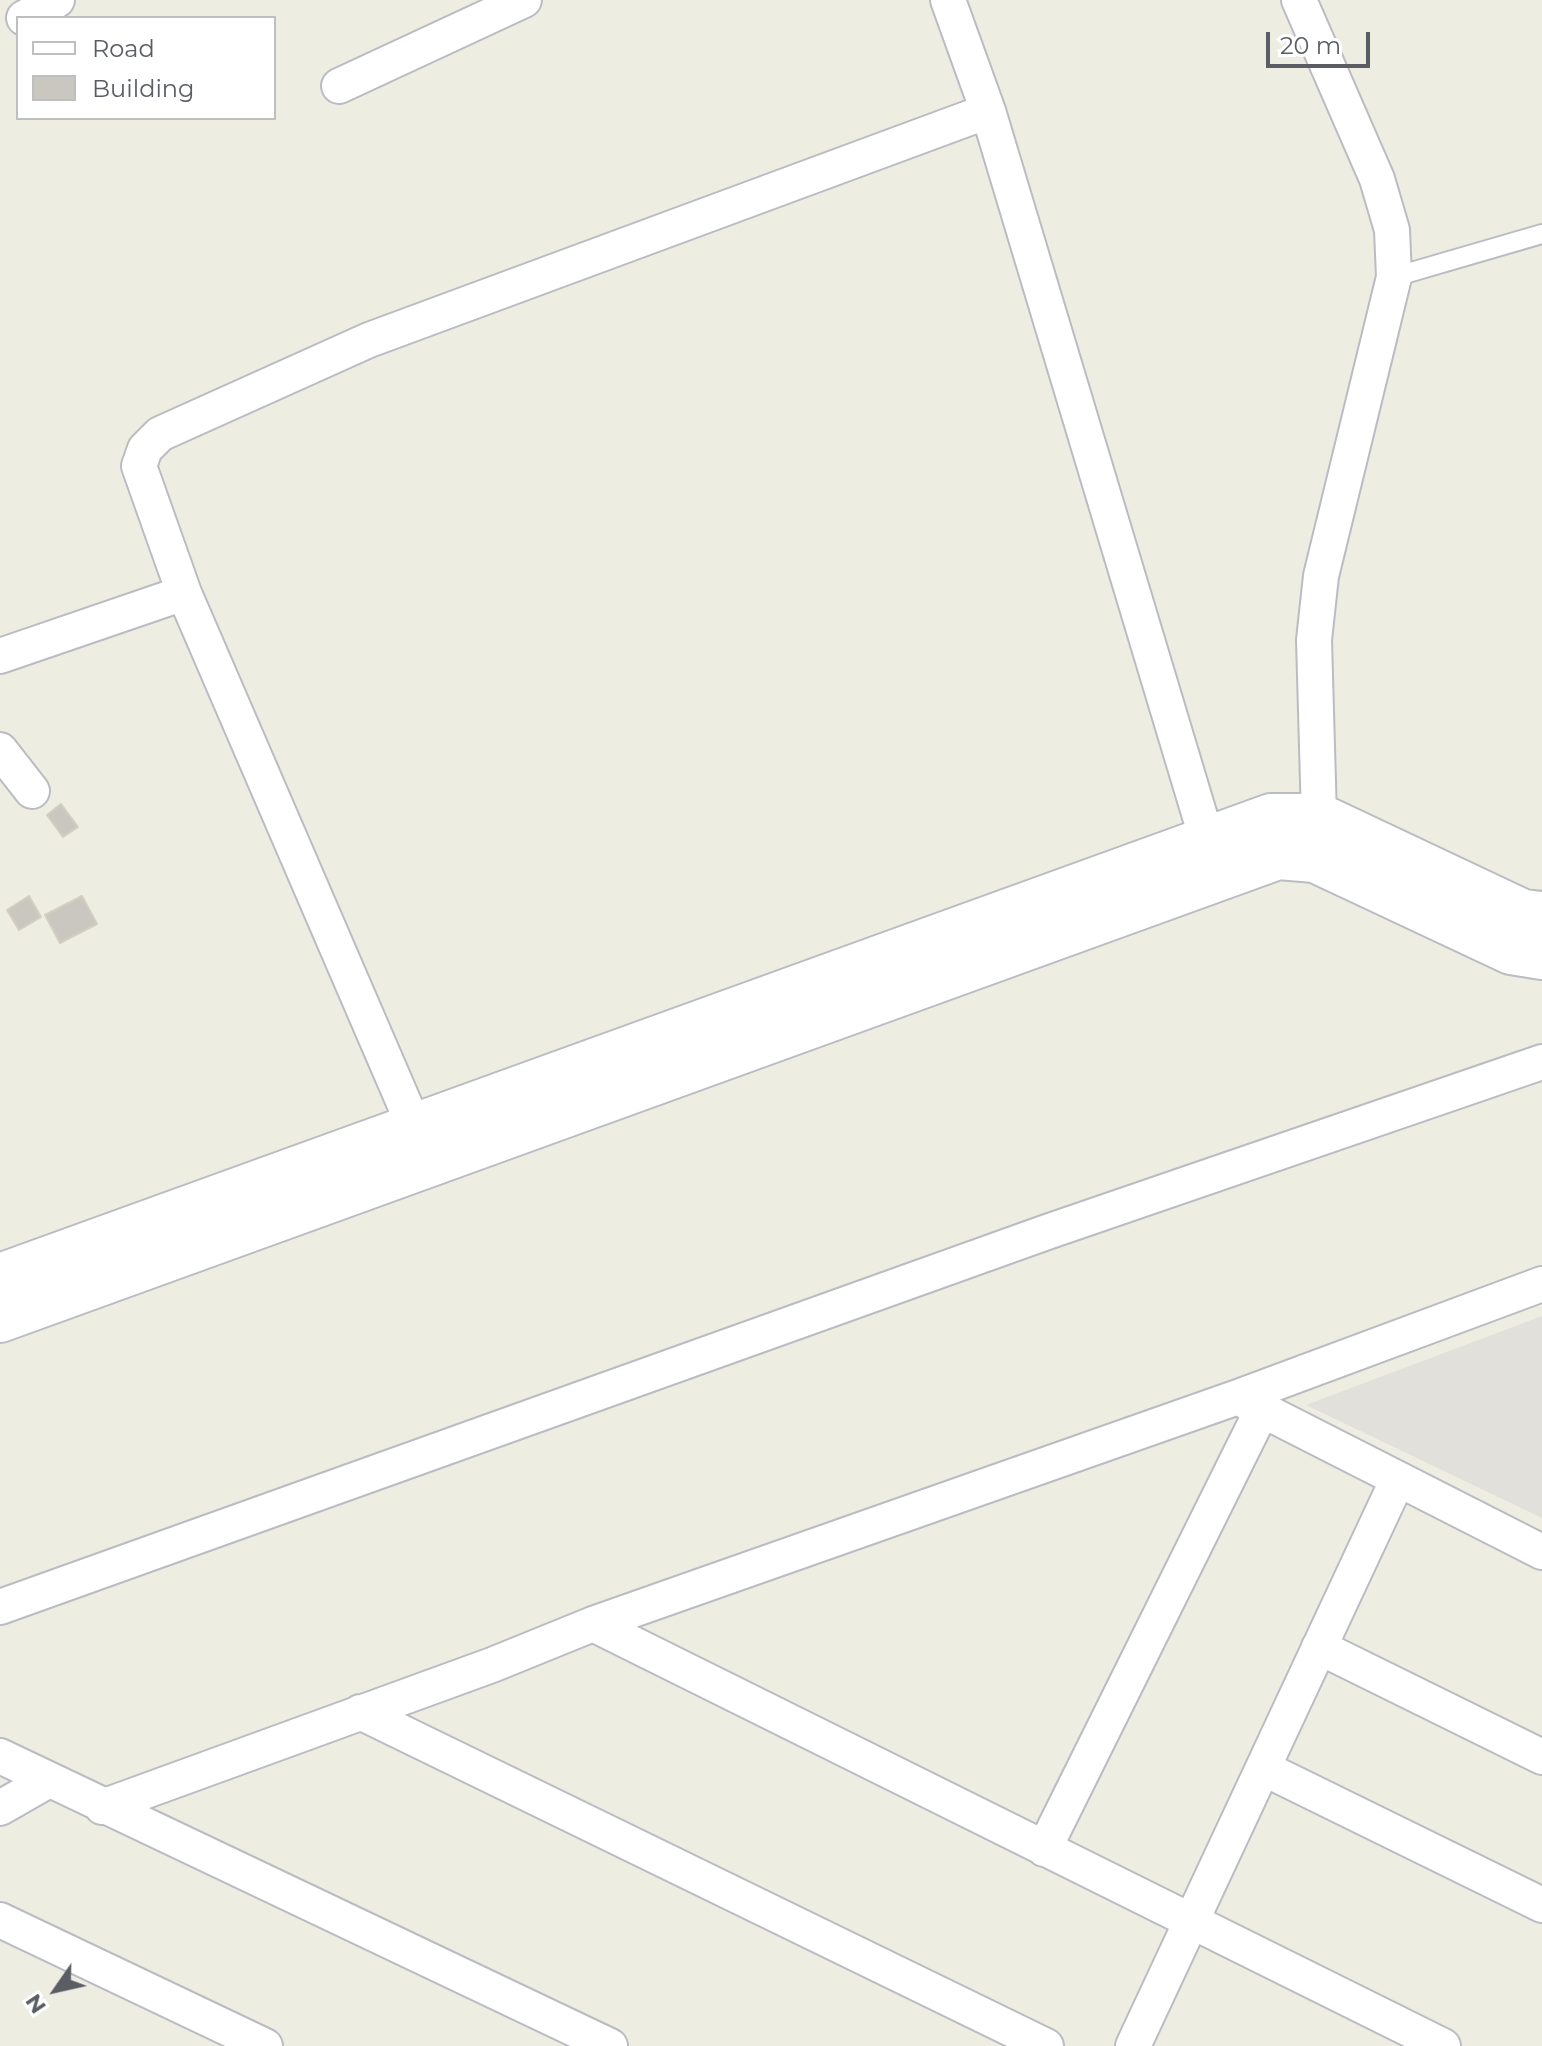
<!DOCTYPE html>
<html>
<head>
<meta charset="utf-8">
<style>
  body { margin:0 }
  #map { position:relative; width:1542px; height:2046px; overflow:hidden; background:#eeede2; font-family:Montserrat,sans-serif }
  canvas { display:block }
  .legend { position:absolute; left:16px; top:16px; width:260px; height:104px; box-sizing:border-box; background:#fff; border:2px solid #bdbfc1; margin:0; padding:10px 14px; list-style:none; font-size:24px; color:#5a5e64 }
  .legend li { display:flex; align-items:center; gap:16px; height:40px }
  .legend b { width:40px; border:2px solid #bdbfc1 }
  .north { position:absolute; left:16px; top:1950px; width:80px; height:80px; -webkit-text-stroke:6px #fff; paint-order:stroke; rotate:236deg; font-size:22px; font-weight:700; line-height:32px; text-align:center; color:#5a5e64 }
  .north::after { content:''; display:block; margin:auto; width:28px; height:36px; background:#5a5e64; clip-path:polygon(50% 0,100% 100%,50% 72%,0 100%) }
  .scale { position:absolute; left:1266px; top:32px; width:104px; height:36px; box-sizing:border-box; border:4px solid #5a5e64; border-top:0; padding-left:10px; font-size:24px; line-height:28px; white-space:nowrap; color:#5a5e64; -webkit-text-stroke:6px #fff; paint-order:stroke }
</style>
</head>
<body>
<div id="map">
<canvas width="1542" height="2046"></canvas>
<ul class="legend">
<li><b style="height:10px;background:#fff"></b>Road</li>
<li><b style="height:22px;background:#c9c7bf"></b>Building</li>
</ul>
<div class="north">N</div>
<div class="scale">20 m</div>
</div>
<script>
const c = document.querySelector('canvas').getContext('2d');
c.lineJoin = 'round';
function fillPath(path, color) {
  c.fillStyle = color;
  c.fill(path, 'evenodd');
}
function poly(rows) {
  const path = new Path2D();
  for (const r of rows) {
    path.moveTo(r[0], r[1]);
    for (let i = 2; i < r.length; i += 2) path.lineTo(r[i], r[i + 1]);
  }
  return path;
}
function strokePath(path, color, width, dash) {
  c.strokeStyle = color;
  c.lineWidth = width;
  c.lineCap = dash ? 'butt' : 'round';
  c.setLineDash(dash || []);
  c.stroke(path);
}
fillPath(poly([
  [1542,1316,1542,1518,1306,1405]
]), '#e2e0da');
const building = poly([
  [61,804,78,827,63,837,47,815,61,804],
  [29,896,41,917,19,930,7,910,29,896],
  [82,896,97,924,60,943,45,915,82,896]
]);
fillPath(building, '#c9c7bf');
strokePath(building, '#d3cfc0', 2);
const service = poly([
  [1394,277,1542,234]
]);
const minor = poly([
  [948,0,988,111,1214,863],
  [1299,0,1377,179,1392,230,1394,277,1321,576,1314,640,1319,818],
  [24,18,57,0],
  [339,86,524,0],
  [0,656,184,593],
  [0,750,32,791],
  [414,1126,184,593,139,466,145,449,160,434,369,340,988,111],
  [1243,1400,1542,1552],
  [0,1607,1047,1232,1542,1062],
  [593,1624,1443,2046],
  [1319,1647,1542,1757],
  [360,1712,1046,2046],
  [0,1756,610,2046],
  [1263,1768,1542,1905],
  [102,1807,492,1665,593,1624,1238,1397,1542,1284],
  [0,1808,49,1780],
  [1044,1849,1261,1412],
  [0,1920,265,2046],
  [1133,2046,1397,1481]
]);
const tertiary = poly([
  [0,1276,1271,816,1311,816,1328,820,1523,912,1542,914],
  [0,1320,1278,857,1315,860,1511,952,1542,957]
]);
strokePath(service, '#babcc2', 22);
strokePath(minor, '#babcc2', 38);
strokePath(tertiary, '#babcc2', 48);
strokePath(service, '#fff', 18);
strokePath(minor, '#fff', 34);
strokePath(tertiary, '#fff', 44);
</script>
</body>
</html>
